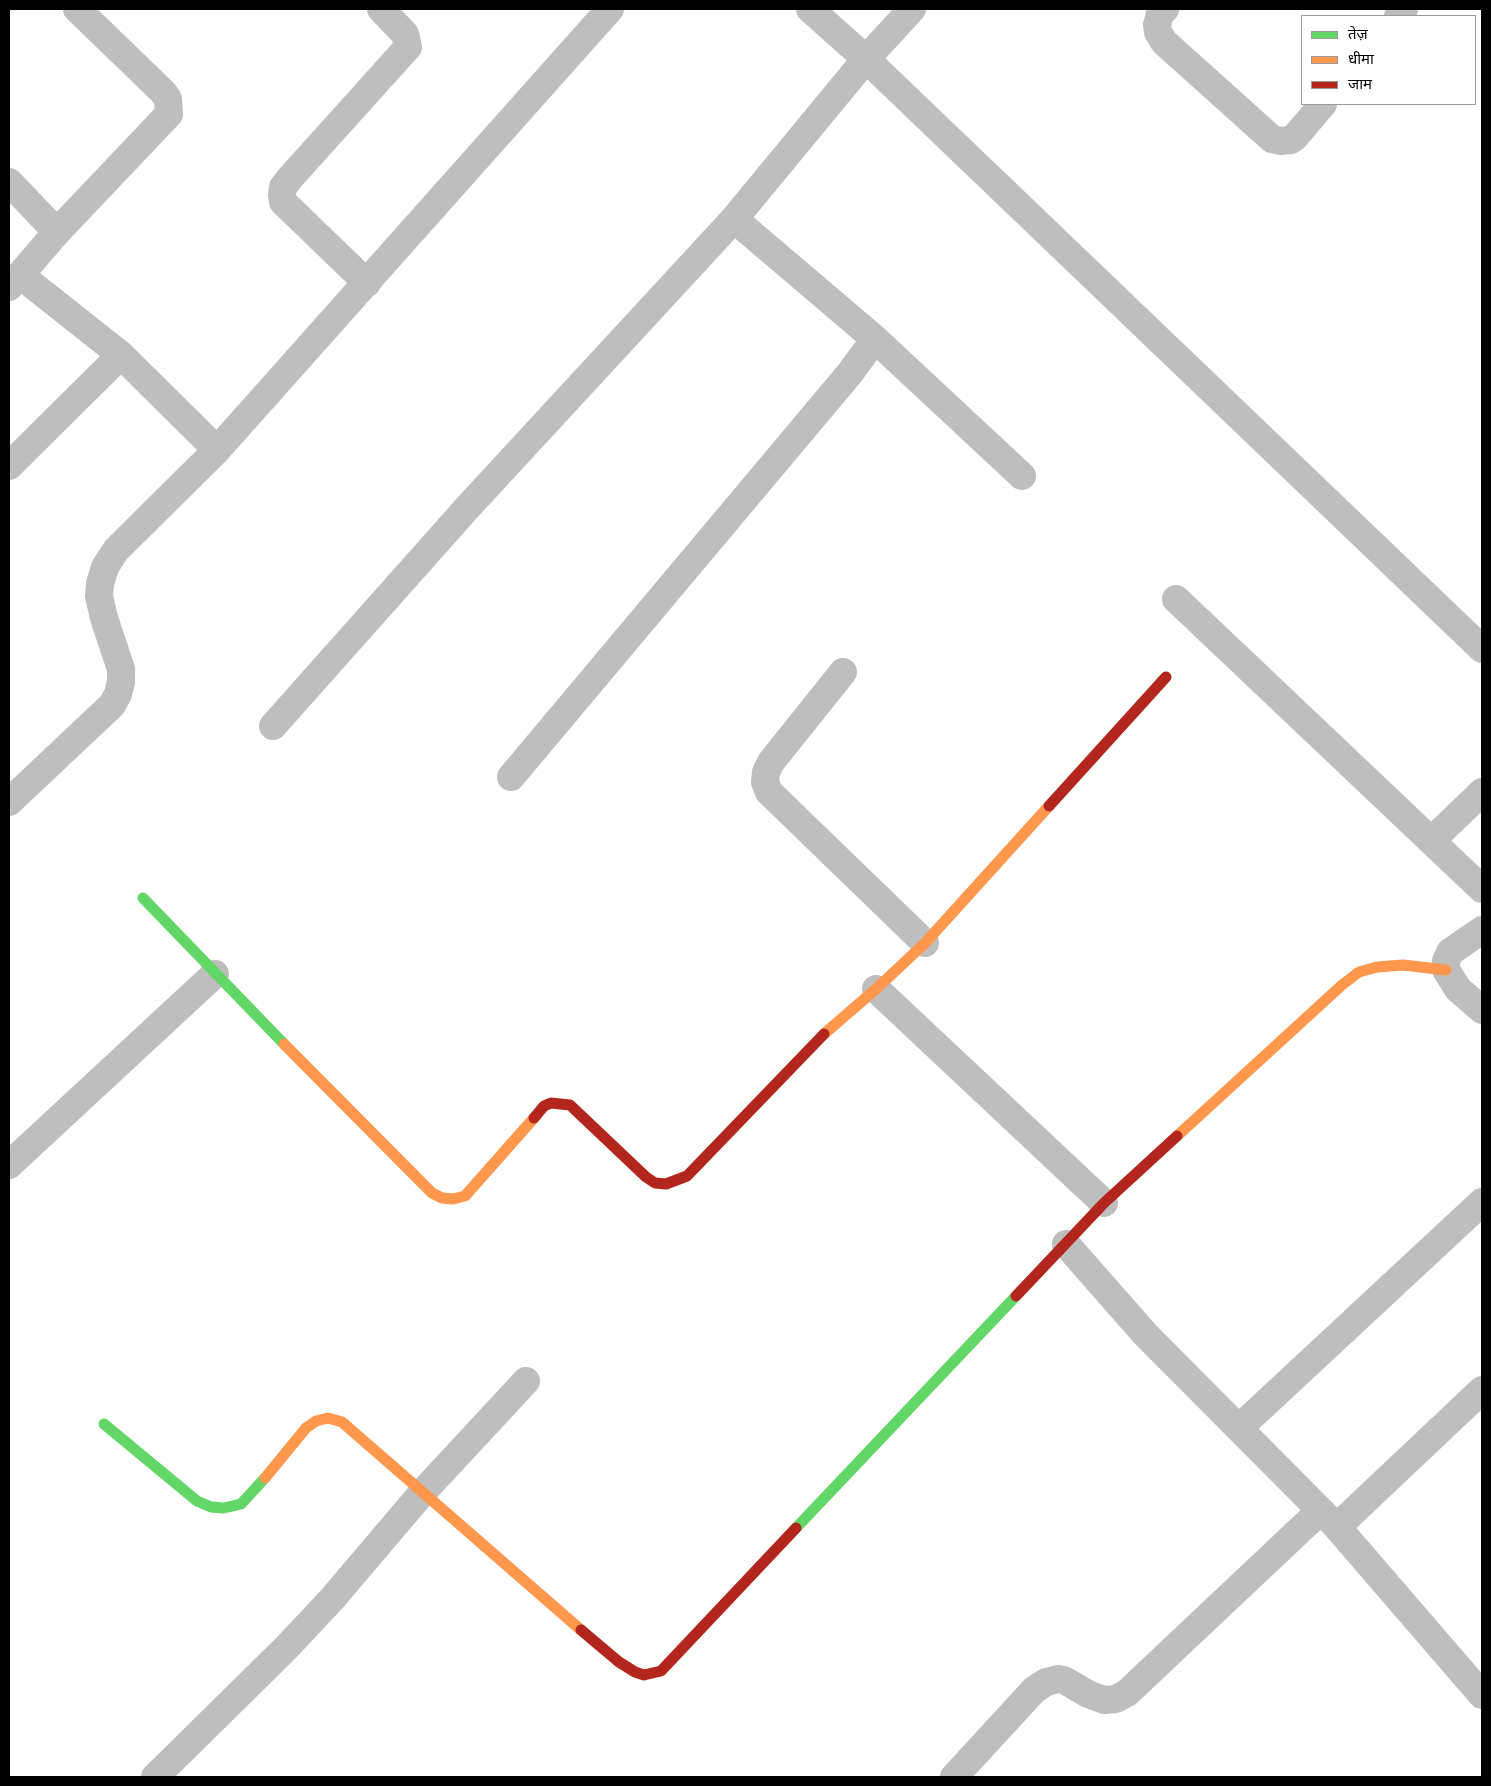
<!DOCTYPE html>
<html>
<head>
<meta charset="utf-8">
<style>
  body { margin:0 }
  #map { position:relative; width:1491px; height:1786px; overflow:hidden; background:#fff; font-family:"PT Sans","Noto Sans Devanagari",sans-serif }
  canvas { display:block }
  .frame { position:absolute; inset:0; border:10px solid #000; pointer-events:none }
  .legend { position:absolute; left:1301px; top:15px; width:175px; height:90px; box-sizing:border-box; background:#fff; border:1px solid #999; margin:0; padding:6px 9px; list-style:none; font-size:15px; color:#000 }
  .legend li { display:flex; align-items:center; gap:10px; height:25px }
  .legend b { width:25px; border:1px solid #999 }
</style>
</head>
<body>
<div id="map">
<canvas width="1491" height="1786"></canvas>
<div class="frame"></div>
<ul class="legend">
<li><b style="height:6px;background:#63d668"></b>तेज़</li>
<li><b style="height:6px;background:#ff974d"></b>धीमा</li>
<li><b style="height:6px;background:#b3261e"></b>जाम</li>
</ul>
</div>
<script>
const c = document.querySelector('canvas').getContext('2d');
c.lineJoin = 'round';
function poly(rows) {
  const path = new Path2D();
  for (const r of rows) {
    path.moveTo(r[0], r[1]);
    for (let i = 2; i < r.length; i += 2) path.lineTo(r[i], r[i + 1]);
  }
  return path;
}
function strokePath(path, color, width, dash) {
  c.strokeStyle = color;
  c.lineWidth = width;
  c.lineCap = dash ? 'butt' : 'round';
  c.setLineDash(dash || []);
  c.stroke(path);
}
strokePath(poly([
  [810,9,866,59,1482,649],
  [1165,9,1160,14,1157,25,1158,32,1164,42,1272,139,1281,141,1291,140,1295,137,1323,104],
  [1398,16,1404,9],
  [9,182,57,232],
  [734,219,875,339,1022,476],
  [20,275,57,232,169,114,168,99,163,92,77,9],
  [367,283,283,202,282,195,283,187,290,178,408,47,405,34,381,9],
  [9,287,20,275,121,355,217,450],
  [9,466,121,355],
  [1176,599,1482,889],
  [843,672,771,762,766,772,765,782,769,792,925,943],
  [273,726,467,508,734,219,866,59,912,9],
  [511,777,850,373,875,339],
  [9,802,112,705,118,694,121,682,121,669,104,618,99,596,100,584,105,567,116,550,217,450,610,9],
  [1432,840,1482,792],
  [1482,930,1450,952,1446,961,1446,970,1458,989,1482,1010],
  [876,989,1104,1203],
  [9,1165,215,974],
  [1066,1244,1145,1334,1337,1527,1482,1695],
  [1239,1428,1482,1202],
  [1337,1527,1482,1390],
  [155,1777,286,1648,332,1599,422,1493,526,1381],
  [954,1777,1034,1690,1046,1682,1058,1679,1064,1680,1088,1694,1104,1700,1116,1699,1127,1693,1320,1511]
]), '#bebebe', 28);
strokePath(poly([
  [143,898,284,1044],
  [104,1424,197,1501,211,1507,224,1508,241,1504,265,1478],
  [796,1528,1016,1296]
]), '#63d668', 11);
strokePath(poly([
  [824,1034,876,989,925,943,1049,806],
  [284,1044,432,1193,442,1198,453,1199,465,1196,534,1118],
  [1177,1136,1342,985,1359,972,1377,967,1403,965,1446,970],
  [265,1478,306,1428,316,1421,328,1418,342,1422,581,1630]
]), '#ff974d', 11);
strokePath(poly([
  [1049,806,1166,677],
  [534,1118,544,1106,551,1103,570,1105,646,1177,655,1183,666,1184,687,1176,824,1034],
  [1016,1296,1104,1203,1177,1136],
  [581,1630,619,1662,635,1672,644,1675,661,1671,796,1528]
]), '#b3261e', 11);
</script>
</body>
</html>
